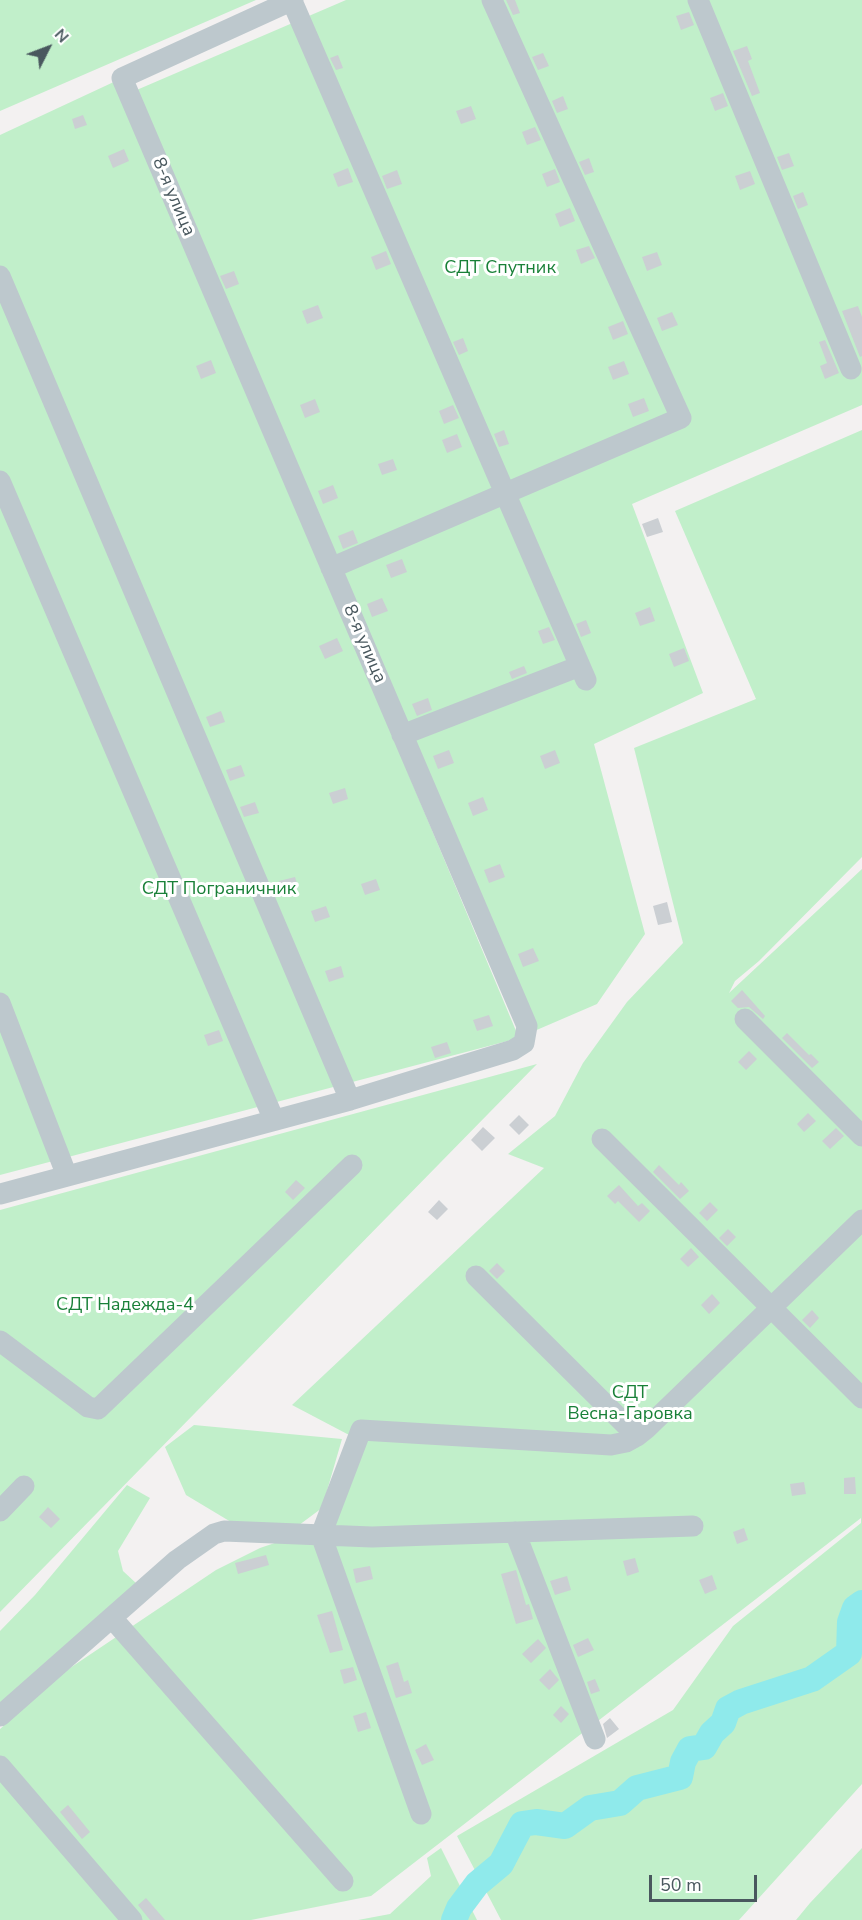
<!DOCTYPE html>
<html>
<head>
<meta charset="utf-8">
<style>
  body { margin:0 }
  #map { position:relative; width:862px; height:1920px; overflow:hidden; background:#f3f1f1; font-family:"Nunito Sans",sans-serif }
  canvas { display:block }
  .north { position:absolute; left:18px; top:18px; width:60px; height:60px; -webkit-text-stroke:4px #fff; paint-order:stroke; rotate:48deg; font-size:16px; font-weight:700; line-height:24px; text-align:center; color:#49585e }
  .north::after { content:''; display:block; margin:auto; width:21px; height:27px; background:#49585e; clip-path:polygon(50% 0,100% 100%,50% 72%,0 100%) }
  .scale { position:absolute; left:649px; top:1875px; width:108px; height:27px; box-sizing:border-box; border:3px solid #49585e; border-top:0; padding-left:8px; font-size:18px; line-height:21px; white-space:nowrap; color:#49585e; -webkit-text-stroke:4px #fff; paint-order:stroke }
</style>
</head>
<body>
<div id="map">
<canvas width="862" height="1920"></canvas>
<div class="north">N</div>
<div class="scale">50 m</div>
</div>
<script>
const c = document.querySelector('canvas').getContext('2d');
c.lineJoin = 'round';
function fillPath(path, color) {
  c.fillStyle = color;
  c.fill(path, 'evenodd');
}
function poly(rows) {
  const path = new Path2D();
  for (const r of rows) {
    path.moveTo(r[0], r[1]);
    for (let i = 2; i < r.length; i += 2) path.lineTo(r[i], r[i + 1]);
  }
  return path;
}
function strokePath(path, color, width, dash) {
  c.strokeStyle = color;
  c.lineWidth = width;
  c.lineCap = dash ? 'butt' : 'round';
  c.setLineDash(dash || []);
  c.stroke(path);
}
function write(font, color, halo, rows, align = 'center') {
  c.font = font + ' "Nunito Sans",sans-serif';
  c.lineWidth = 6;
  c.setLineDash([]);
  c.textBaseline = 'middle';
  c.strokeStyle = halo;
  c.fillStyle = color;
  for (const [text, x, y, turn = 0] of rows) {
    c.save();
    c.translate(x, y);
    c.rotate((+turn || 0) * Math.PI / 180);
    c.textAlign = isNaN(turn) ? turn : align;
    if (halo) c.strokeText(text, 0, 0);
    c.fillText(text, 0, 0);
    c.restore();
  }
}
fillPath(poly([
  [0,0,256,0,0,111],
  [346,0,862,0,862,405,632,504,703,693,594,744,645,934,597,1004,532,1032,132,92],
  [118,80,519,1038,0,1175,0,135],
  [862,430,862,857,759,961,735,981,729,993,862,869,862,1784,739,1920,501,1920,457,1836,673,1710,733,1626,861,1523,861,1518,371,1896,251,1920,0,1920,0,1729,67,1670,216,1570,260,1548,319,1528,351,1436,292,1405,544,1168,508,1154,555,1116,583,1063,627,1002,683,943,634,748,756,699,675,511],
  [537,1064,0,1612,0,1210],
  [194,1425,342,1439,322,1508,291,1531,236,1525,186,1495,165,1447],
  [127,1485,150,1498,118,1551,123,1571,137,1584,0,1708,0,1631,35,1595],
  [441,1848,477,1920,358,1920,390,1914,431,1876,427,1858],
  [862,1848,862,1920,796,1920,810,1903]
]), '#c1efca');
strokePath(poly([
  [454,1920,459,1908,477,1884,501,1864,522,1824,536,1822,565,1826,590,1808,620,1803,637,1788,680,1777,683,1762,690,1749,704,1747,712,1733,723,1723,728,1709,741,1702,812,1679,849,1653,850,1622,855,1608,862,1603]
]), '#8feaeb', 26);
fillPath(poly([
  [506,0,515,0,520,13,513,15],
  [689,12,694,25,681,30,676,16],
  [747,46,752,59,748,61,760,93,752,96,733,51],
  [543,53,549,66,538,70,532,57],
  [338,55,343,68,336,70,330,58],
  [723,93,728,106,715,111,710,98],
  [563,96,568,109,557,113,552,101],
  [471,106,476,119,461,124,456,111],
  [83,115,87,125,75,129,72,119],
  [535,127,541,140,527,145,522,132],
  [124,149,129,161,113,168,108,156],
  [789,153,794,166,782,170,777,157],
  [589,158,594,172,585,175,579,162],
  [348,168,353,182,338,187,333,174],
  [555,169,560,182,547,187,542,174],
  [397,170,402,184,387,189,382,176],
  [750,171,755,184,740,190,735,176],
  [803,192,808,205,798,209,793,196],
  [570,208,575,221,560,227,555,214],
  [589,246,595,258,581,264,576,250],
  [386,251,391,264,376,270,371,257],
  [657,252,662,265,647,271,642,257],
  [234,271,239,284,226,289,220,276],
  [318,305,323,318,307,324,302,311],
  [858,306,862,317,862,356,860,357,842,311],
  [672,312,678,325,662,331,657,318],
  [623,321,628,334,613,340,608,327],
  [463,338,468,351,459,355,453,342],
  [825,340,839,373,825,379,820,366,827,363,819,342],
  [211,360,216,373,201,379,196,366],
  [624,361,629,374,613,380,608,367],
  [644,398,649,411,633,417,628,404],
  [315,399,320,412,305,418,300,405],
  [453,405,459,418,444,424,439,411],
  [504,430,509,444,499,447,494,434],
  [457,434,462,447,447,453,442,440],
  [393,459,397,470,382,475,378,464],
  [333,485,338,498,323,504,318,491],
  [658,518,663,532,647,537,642,524],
  [353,530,358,543,343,549,338,536],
  [402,559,407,572,391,578,386,565],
  [382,598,388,611,372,617,367,604],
  [650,607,655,621,640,626,635,613],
  [586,620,591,633,581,637,576,624],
  [549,627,555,640,543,644,538,631],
  [337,638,343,651,325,659,319,646],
  [684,648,689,661,674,667,669,654],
  [524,666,527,673,512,679,509,672],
  [428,698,432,710,417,716,412,704],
  [221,711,225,722,210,727,206,717],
  [449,750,454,763,438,769,433,756],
  [555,750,560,763,545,769,540,756],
  [241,765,245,776,230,781,226,770],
  [345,788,348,799,333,804,329,793],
  [483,797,488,810,473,816,468,803],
  [255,802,259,813,244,817,240,807],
  [500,864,505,877,489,883,484,870],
  [295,877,298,887,283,893,279,881],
  [376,879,380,890,365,895,361,884],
  [667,902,672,922,658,925,653,906],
  [326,906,330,917,315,922,311,911],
  [533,948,539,961,523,967,518,954],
  [341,966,344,977,329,982,325,971],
  [742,990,765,1016,763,1019,749,1007,738,1008,731,1001],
  [489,1015,493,1026,477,1031,473,1020],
  [219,1030,223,1041,208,1046,204,1035],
  [787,1033,809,1055,811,1054,819,1062,812,1068,782,1038],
  [447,1042,451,1053,435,1058,431,1047],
  [749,1051,757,1059,746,1070,738,1062],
  [808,1113,816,1121,804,1132,797,1124],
  [519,1115,529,1125,519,1135,509,1125],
  [483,1127,495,1138,482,1151,471,1140],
  [836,1128,844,1136,830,1149,822,1141],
  [659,1165,679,1185,681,1182,689,1191,680,1199,653,1172],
  [296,1180,305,1188,293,1200,285,1192],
  [619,1185,638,1206,642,1203,650,1211,639,1222,618,1201,615,1204,607,1196],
  [439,1200,448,1209,437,1220,428,1212],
  [710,1202,718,1210,707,1221,699,1213],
  [728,1229,736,1237,727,1246,719,1238],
  [691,1248,699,1257,688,1267,680,1259],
  [497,1263,505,1271,497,1279,489,1271],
  [712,1294,720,1303,709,1314,701,1305],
  [812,1310,819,1318,810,1328,802,1320],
  [855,1477,856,1494,844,1494,844,1478],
  [804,1482,806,1494,792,1496,790,1484],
  [48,1507,60,1519,51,1528,39,1517],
  [744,1528,748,1540,737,1544,733,1532],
  [266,1555,269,1565,238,1574,235,1563],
  [635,1558,639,1572,627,1576,623,1561],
  [370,1566,373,1579,356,1583,353,1569],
  [516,1570,526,1605,529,1604,533,1619,516,1624,501,1574],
  [712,1575,717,1589,705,1594,699,1580],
  [567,1576,571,1590,555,1595,550,1581],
  [332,1611,343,1650,330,1653,317,1615],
  [588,1638,594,1650,578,1657,573,1645],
  [538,1639,546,1648,531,1663,522,1654],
  [398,1662,404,1682,408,1680,412,1693,396,1698,386,1666],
  [353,1667,357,1680,344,1684,340,1670],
  [550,1669,559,1680,549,1690,539,1680],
  [595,1679,600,1691,591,1694,587,1682],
  [561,1706,569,1714,561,1723,553,1715],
  [366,1712,371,1728,358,1732,353,1716],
  [610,1718,619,1729,607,1738,603,1724],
  [426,1744,434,1760,422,1765,415,1750],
  [68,1805,90,1832,82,1839,60,1812],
  [146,1898,165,1920,150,1920,138,1905]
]), '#cbcfd3');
strokePath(poly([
  [698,0,851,369],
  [292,1,586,680],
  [0,276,350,1100],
  [0,481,274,1120],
  [331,568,681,418,492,0],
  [402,735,580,666],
  [0,1003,67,1176],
  [745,1019,862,1136],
  [602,1139,862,1398],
  [0,1194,350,1100,513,1050,524,1043,527,1026,122,78,293,0],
  [476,1276,637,1436],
  [0,1341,88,1407,98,1409,352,1165],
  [0,1511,24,1486],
  [515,1532,595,1739],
  [112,1618,343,1881],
  [0,1716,177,1560,214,1534,224,1531,372,1537,693,1526],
  [0,1766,132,1920],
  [421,1814,321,1535,361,1430,611,1445,626,1442,637,1436,647,1428,862,1220]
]), '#bdc8cd', 21);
write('18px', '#49585e', '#fff', [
  ["8-я улица",173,197,67],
  ["8-я улица",364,644,67]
]);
write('18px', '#198038', '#fff', [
  ["СДТ Спутник",500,269],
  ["СДТ Пограничник",219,890],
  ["СДТ Надежда-4",125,1306],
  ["СДТ",630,1394],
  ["Весна-Гаровка",630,1415]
]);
</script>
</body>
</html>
